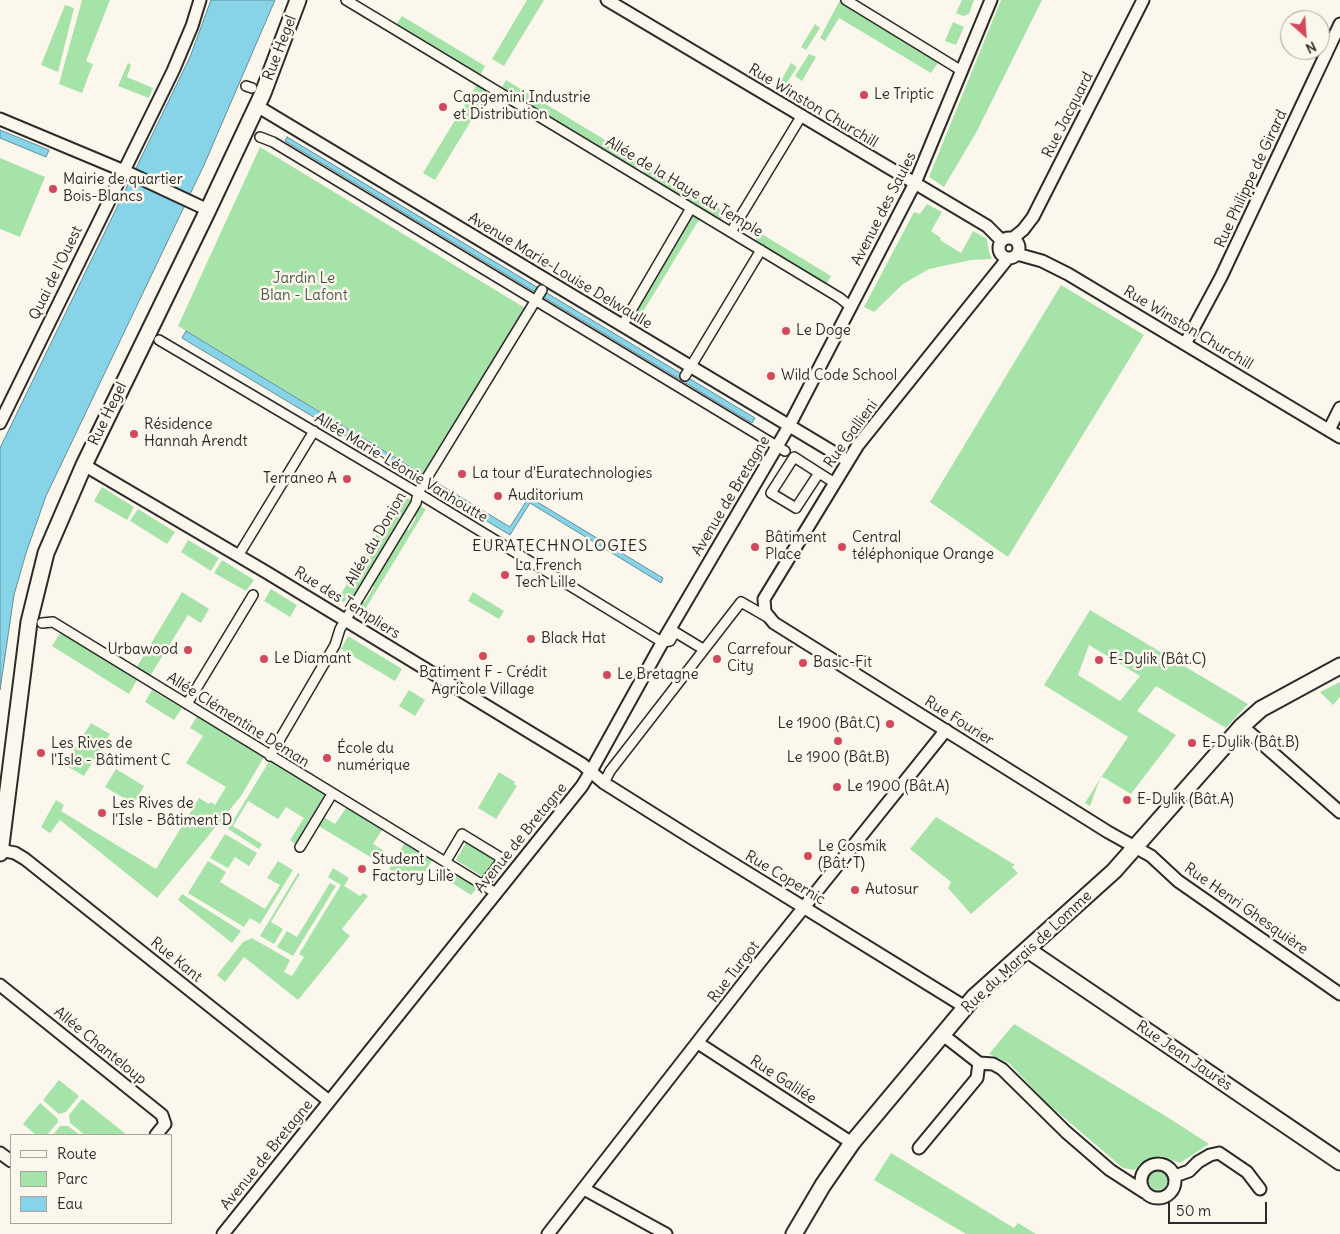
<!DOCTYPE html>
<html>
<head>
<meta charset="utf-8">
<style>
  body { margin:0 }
  #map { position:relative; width:1340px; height:1234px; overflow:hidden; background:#fbf7ec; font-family:Delius,sans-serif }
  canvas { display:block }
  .legend { position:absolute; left:10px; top:1134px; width:162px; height:90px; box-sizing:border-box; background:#fbf7ec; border:1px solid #a8a59f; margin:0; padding:6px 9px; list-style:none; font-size:15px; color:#2b2b2b }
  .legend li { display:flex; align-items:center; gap:10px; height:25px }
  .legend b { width:25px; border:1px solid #a8a59f }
  .north { position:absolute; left:1280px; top:10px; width:50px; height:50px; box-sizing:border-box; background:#fbf7ec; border:1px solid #a8a59f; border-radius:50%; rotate:154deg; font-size:14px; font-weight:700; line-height:20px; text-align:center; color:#2b2b2b }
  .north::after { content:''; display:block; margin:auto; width:18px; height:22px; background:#d1495b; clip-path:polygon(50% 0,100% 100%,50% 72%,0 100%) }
  .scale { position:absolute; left:1168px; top:1202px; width:99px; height:22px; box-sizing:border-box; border:2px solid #2b2b2b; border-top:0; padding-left:6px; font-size:15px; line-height:18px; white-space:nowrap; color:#2b2b2b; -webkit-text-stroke:4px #fbf7ec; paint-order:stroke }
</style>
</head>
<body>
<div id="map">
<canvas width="1340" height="1234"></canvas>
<ul class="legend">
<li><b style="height:6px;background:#fbf7ec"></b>Route</li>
<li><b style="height:14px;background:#a6e3a9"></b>Parc</li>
<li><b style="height:14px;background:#87d3e7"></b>Eau</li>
</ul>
<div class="north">N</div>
<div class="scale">50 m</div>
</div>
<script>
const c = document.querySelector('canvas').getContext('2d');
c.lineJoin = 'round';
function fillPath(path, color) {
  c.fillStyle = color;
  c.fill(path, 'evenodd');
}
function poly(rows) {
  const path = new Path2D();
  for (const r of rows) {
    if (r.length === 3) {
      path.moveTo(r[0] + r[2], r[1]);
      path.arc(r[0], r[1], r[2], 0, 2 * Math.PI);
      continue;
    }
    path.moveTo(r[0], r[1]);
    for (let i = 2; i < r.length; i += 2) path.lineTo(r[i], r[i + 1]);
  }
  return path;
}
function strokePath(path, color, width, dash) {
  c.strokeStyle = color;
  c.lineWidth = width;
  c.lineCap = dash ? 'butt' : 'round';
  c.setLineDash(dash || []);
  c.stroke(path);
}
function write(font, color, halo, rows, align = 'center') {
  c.font = font + ' Delius,sans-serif';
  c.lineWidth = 5;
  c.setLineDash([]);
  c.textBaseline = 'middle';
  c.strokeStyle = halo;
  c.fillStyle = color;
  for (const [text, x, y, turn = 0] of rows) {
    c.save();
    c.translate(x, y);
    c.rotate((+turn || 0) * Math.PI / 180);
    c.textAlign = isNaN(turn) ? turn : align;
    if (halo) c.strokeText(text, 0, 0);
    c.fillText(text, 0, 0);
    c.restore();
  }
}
fillPath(poly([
  [82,0,110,0,86,61,93,64,82,93,59,84],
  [527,0,544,0,504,66,492,59],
  [840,0,940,60,931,73,839,18,825,41,820,38],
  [962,0,974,0,969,14,963,16,956,13],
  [1001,0,1042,0,977,131,944,187,929,177],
  [65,5,74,8,58,72,41,65],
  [402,16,485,66,480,76,396,25],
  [953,22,964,27,956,45,945,41],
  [815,24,820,28,806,50,801,47],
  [809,54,816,57,802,81,795,76],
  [128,63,131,65,127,77,153,88,149,98,118,86],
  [791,63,797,67,782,91,777,88],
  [506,80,640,161,635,170,501,89],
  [477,84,489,91,435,180,423,173],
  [260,147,525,308,424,474,178,326],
  [0,158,45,177,20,237,0,229],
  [647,166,725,212,720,221,642,174],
  [927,204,942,212,931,231,941,238,940,240,961,253,973,231,987,239,989,252,992,259,971,260,929,269,903,284,874,312,864,307,914,212,920,214],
  [694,214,700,218,641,315,636,312],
  [760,233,831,276,826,285,754,242],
  [1061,285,1144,335,1008,557,930,502],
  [102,487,134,507,127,520,94,501],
  [401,494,414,502,351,606,338,599],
  [420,506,426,509,361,616,355,612,362,601,365,602,374,587,372,585,406,529,409,530,416,518,414,516],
  [138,509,175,532,167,544,130,521],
  [188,540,219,558,211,571,181,552],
  [222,560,254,580,246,591,214,573],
  [271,589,297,605,290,617,264,601],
  [182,592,209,609,201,623,188,615,150,676,182,695,181,698,135,670],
  [473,592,504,611,499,619,468,601],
  [1090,610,1248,704,1226,728,1156,686,1137,711,1176,735,1131,794,1101,776,1090,806,1085,803,1104,773,1128,737,1044,685],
  [1089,645,1140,676,1120,701,1078,675],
  [61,632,137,680,129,694,52,646],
  [348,636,402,669,395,681,341,649],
  [1340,682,1340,697,1333,705,1320,692],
  [152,690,182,708,174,720,145,702],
  [409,690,425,700,415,716,399,706],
  [197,716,264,757,241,796,157,898,60,820,50,833,41,827,56,800,64,805,61,811,156,869,199,798,209,804,211,802,215,805,226,787,186,763,203,736,190,728],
  [91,723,110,734,84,776,65,765],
  [270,760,325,794,295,844,290,840,304,818,286,807,278,819,248,801,233,826,262,844,259,849,228,829],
  [116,769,144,786,134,804,105,787],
  [499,772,515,782,514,784,517,786,496,819,478,808],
  [346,808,382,830,373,844,384,851,377,861,317,825,322,816,335,824],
  [936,817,1015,865,1012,867,1018,873,971,914,948,888,951,882,910,849],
  [225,834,257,853,249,866,235,857,228,868,210,858],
  [467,841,498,860,485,878,456,860],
  [405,842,433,859,417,884,389,869],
  [208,861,226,872,220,882,265,909,280,885,267,878,278,861,293,870,260,924,250,918,244,927,188,893],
  [333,868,349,878,344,886,360,896,363,893,368,896,342,929,350,936,298,1000,244,957,225,982,217,975,243,942,252,938,290,960,284,972,292,976,304,957,299,954,341,885,328,877],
  [298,873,300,874,271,922,283,929,274,944,260,936],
  [458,874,478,887,471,895,452,883],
  [330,883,336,886,293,956,277,947,287,931,297,937],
  [182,894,241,931,232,943,178,900],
  [1014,1024,1172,1120,1209,1144,1180,1163,1161,1156,1151,1158,1134,1170,1123,1168,1048,1104,1009,1063,989,1054],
  [59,1080,79,1096,66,1112,59,1114,43,1100],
  [82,1099,127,1135,85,1135,70,1123,69,1115],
  [40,1103,57,1118,58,1122,47,1135,36,1135,23,1124],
  [60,1126,68,1126,80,1135,53,1135],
  [891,1153,1014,1228,1018,1223,1036,1234,966,1234,874,1180],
  [1158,1180,10]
]), '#a6e3a9');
const water = poly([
  [211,0,275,0,204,165,46,496,26,553,14,595,0,690,0,448,190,57,211,0],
  [0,130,49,150,46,157,0,138,0,130],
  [287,137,755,418,752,423,285,141,287,137],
  [186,331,510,527,529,497,663,578,661,583,530,503,510,535,182,338,186,331]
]);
fillPath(water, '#87d3e7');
strokePath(water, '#62909c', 1);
const pedestrian = poly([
  [346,0,840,298,851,307],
  [846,0,962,71],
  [246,86,252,88],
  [260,137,273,142,785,451],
  [731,232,802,115],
  [622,326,691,208],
  [159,340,418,493,662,642,670,641,675,632,703,649],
  [685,376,761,250],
  [819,473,796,508,771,493,794,457,819,473,830,480,834,483],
  [238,556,314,431],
  [42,623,53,622,496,893],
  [187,704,253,595],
  [270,756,335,645,340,629,416,503,418,493,428,476,542,290],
  [604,783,610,771,741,602,769,618],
  [300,847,332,794],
  [446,861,462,834,503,859,483,885]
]);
const minor = poly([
  [607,0,987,226,1001,240],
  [257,106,848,461],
  [0,119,129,173,208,210],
  [1009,248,10],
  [1013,238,1023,230,1033,217,1143,0],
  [1017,254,1042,261,1068,274,1340,437],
  [1008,258,858,445,764,599,765,612,774,623,1108,832,1151,856,1178,881,1340,994],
  [1185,344,1221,277,1340,24],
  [0,423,173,71,192,26,200,0],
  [1329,430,1340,408],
  [84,465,266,572,582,764,604,783,698,842,965,1007],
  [1242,726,1340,812],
  [0,850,15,853,25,859,329,1101],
  [0,985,162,1115,165,1124,156,1135],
  [943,1035,979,1063,993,1064,1002,1069,1066,1132,1110,1170,1144,1192],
  [698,1043,852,1143],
  [919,1148,977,1078,979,1063],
  [0,1153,11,1161],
  [1158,1181,17],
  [1175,1176,1189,1171,1198,1162,1210,1155,1219,1153,1247,1172,1260,1189],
  [584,1189,666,1234],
  [223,1234,582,786,591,771,667,634,789,426,915,183,991,0],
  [548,1234,756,967,946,730]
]);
const tertiary = poly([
  [0,853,29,622,46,553,84,465,208,210,263,93,298,0],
  [1028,950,1340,1162],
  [794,1234,823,1185,852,1143,974,997,1114,871,1242,726,1261,709,1340,666]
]);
strokePath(pedestrian, '#2b2b2b', 12);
strokePath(minor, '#2b2b2b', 15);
strokePath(tertiary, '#2b2b2b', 19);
strokePath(pedestrian, '#fbf7ec', 9);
strokePath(minor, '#fbf7ec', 11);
strokePath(tertiary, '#fbf7ec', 15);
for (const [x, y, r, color] of [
  [864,95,5,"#d1495b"],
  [443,107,5,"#d1495b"],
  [53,189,5,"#d1495b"],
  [786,331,5,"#d1495b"],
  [771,376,5,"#d1495b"],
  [134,434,5,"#d1495b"],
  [462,474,5,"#d1495b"],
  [347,479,5,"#d1495b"],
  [498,496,5,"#d1495b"],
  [755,547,5,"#d1495b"],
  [842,547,5,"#d1495b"],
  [505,575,5,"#d1495b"],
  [531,639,5,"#d1495b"],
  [188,650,5,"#d1495b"],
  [483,656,5,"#d1495b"],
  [264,659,5,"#d1495b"],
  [717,659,5,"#d1495b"],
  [1099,660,5,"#d1495b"],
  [803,663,5,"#d1495b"],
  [607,675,5,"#d1495b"],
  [890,724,5,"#d1495b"],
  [838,741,5,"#d1495b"],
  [1192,743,5,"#d1495b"],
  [41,753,5,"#d1495b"],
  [327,758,5,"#d1495b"],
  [837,787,5,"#d1495b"],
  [1127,800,5,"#d1495b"],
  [102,813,5,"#d1495b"],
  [808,856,5,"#d1495b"],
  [362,869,5,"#d1495b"],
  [855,890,5,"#d1495b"]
]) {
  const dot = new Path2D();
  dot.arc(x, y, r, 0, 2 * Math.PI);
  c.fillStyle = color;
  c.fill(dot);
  strokePath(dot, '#fbf7ec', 2);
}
write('15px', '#2b2b2b', '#fbf7ec', [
  ["Rue Hegel",280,48,-69],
  ["Rue Winston Churchill",813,106,31],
  ["Rue Jacquard",1068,115,-63],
  ["Rue Philippe de Girard",1251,179,-65],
  ["Allée de la Haye du Temple",684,187,31],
  ["Avenue des Saules",884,209,-63],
  ["Avenue Marie-Louise Delwaulle",560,271,31],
  ["Quai de l'Ouest",56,273,-64],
  ["Rue Winston Churchill",1188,328,31],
  ["Rue Hegel",108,414,-64],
  ["Rue Gallieni",851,434,-54],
  ["Allée Marie-Léonie Vanhoutte",401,468,31],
  ["Avenue de Bretagne",731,496,-59],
  ["Allée du Donjon",376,539,-60],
  ["Rue des Templiers",347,603,32],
  ["Allée Clémentine Deman",238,720,32],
  ["Rue Fourier",959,721,32],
  ["Avenue de Bretagne",521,838,-51],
  ["Rue Copernic",785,878,31],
  ["Rue Henri Ghesquière",1246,909,35],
  ["Rue du Marais de Lomme",1027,952,-43],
  ["Rue Kant",176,960,39],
  ["Rue Turgot",734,972,-52],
  ["Allée Chanteloup",100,1046,39],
  ["Rue Jean Jaurès",1184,1056,34],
  ["Rue Galilée",783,1080,33],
  ["Avenue de Bretagne",267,1155,-51]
]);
write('15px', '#2b2b2b', '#fbf7ec', [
  ["Le Triptic",874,95],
  ["Capgemini Industrie",453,98],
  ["et Distribution",453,115],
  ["Mairie de quartier",63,180],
  ["Bois-Blancs",63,197],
  ["Le Doge",796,331],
  ["Wild Code School",781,376],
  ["Résidence",144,425],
  ["Hannah Arendt",144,442],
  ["La tour d'Euratechnologies",472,474],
  ["Terraneo A",337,479,"right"],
  ["Auditorium",508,496],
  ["Bâtiment",765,538],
  ["Place",765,555],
  ["Central",852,538],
  ["téléphonique Orange",852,555],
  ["La French",515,566],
  ["Tech Lille",515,583],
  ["Black Hat",541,639],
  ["Urbawood",178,650,"right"],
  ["Carrefour",727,650],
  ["City",727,667],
  ["Le Diamant",274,659],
  ["E-Dylik (Bât.C)",1109,660],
  ["Basic-Fit",813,663],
  ["Batiment F - Crédit",483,673,"center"],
  ["Agricole Village",483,690,"center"],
  ["Le Bretagne",617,675],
  ["Le 1900 (Bât.C)",880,724,"right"],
  ["E-Dylik (Bât.B)",1202,743],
  ["Les Rives de",51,744],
  ["l'Isle - Bâtiment C",51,761],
  ["École du",337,749],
  ["numérique",337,766],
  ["Le 1900 (Bât.B)",838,758,"center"],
  ["Le 1900 (Bât.A)",847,787],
  ["E-Dylik (Bât.A)",1137,800],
  ["Les Rives de",112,804],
  ["l'Isle - Bâtiment D",112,821],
  ["Le Cosmik",818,847],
  ["(Bât. T)",818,864],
  ["Student",372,860],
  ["Factory Lille",372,877],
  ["Autosur",865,890]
], 'left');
write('15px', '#4a594a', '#fbf7ec', [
  ["Jardin Le",304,279],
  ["Blan - Lafont",304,296]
]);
c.letterSpacing = '1px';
write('16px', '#2b2b2b', '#fbf7ec', [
  ["EURATECHNOLOGIES",560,546]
]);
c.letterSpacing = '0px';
</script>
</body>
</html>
